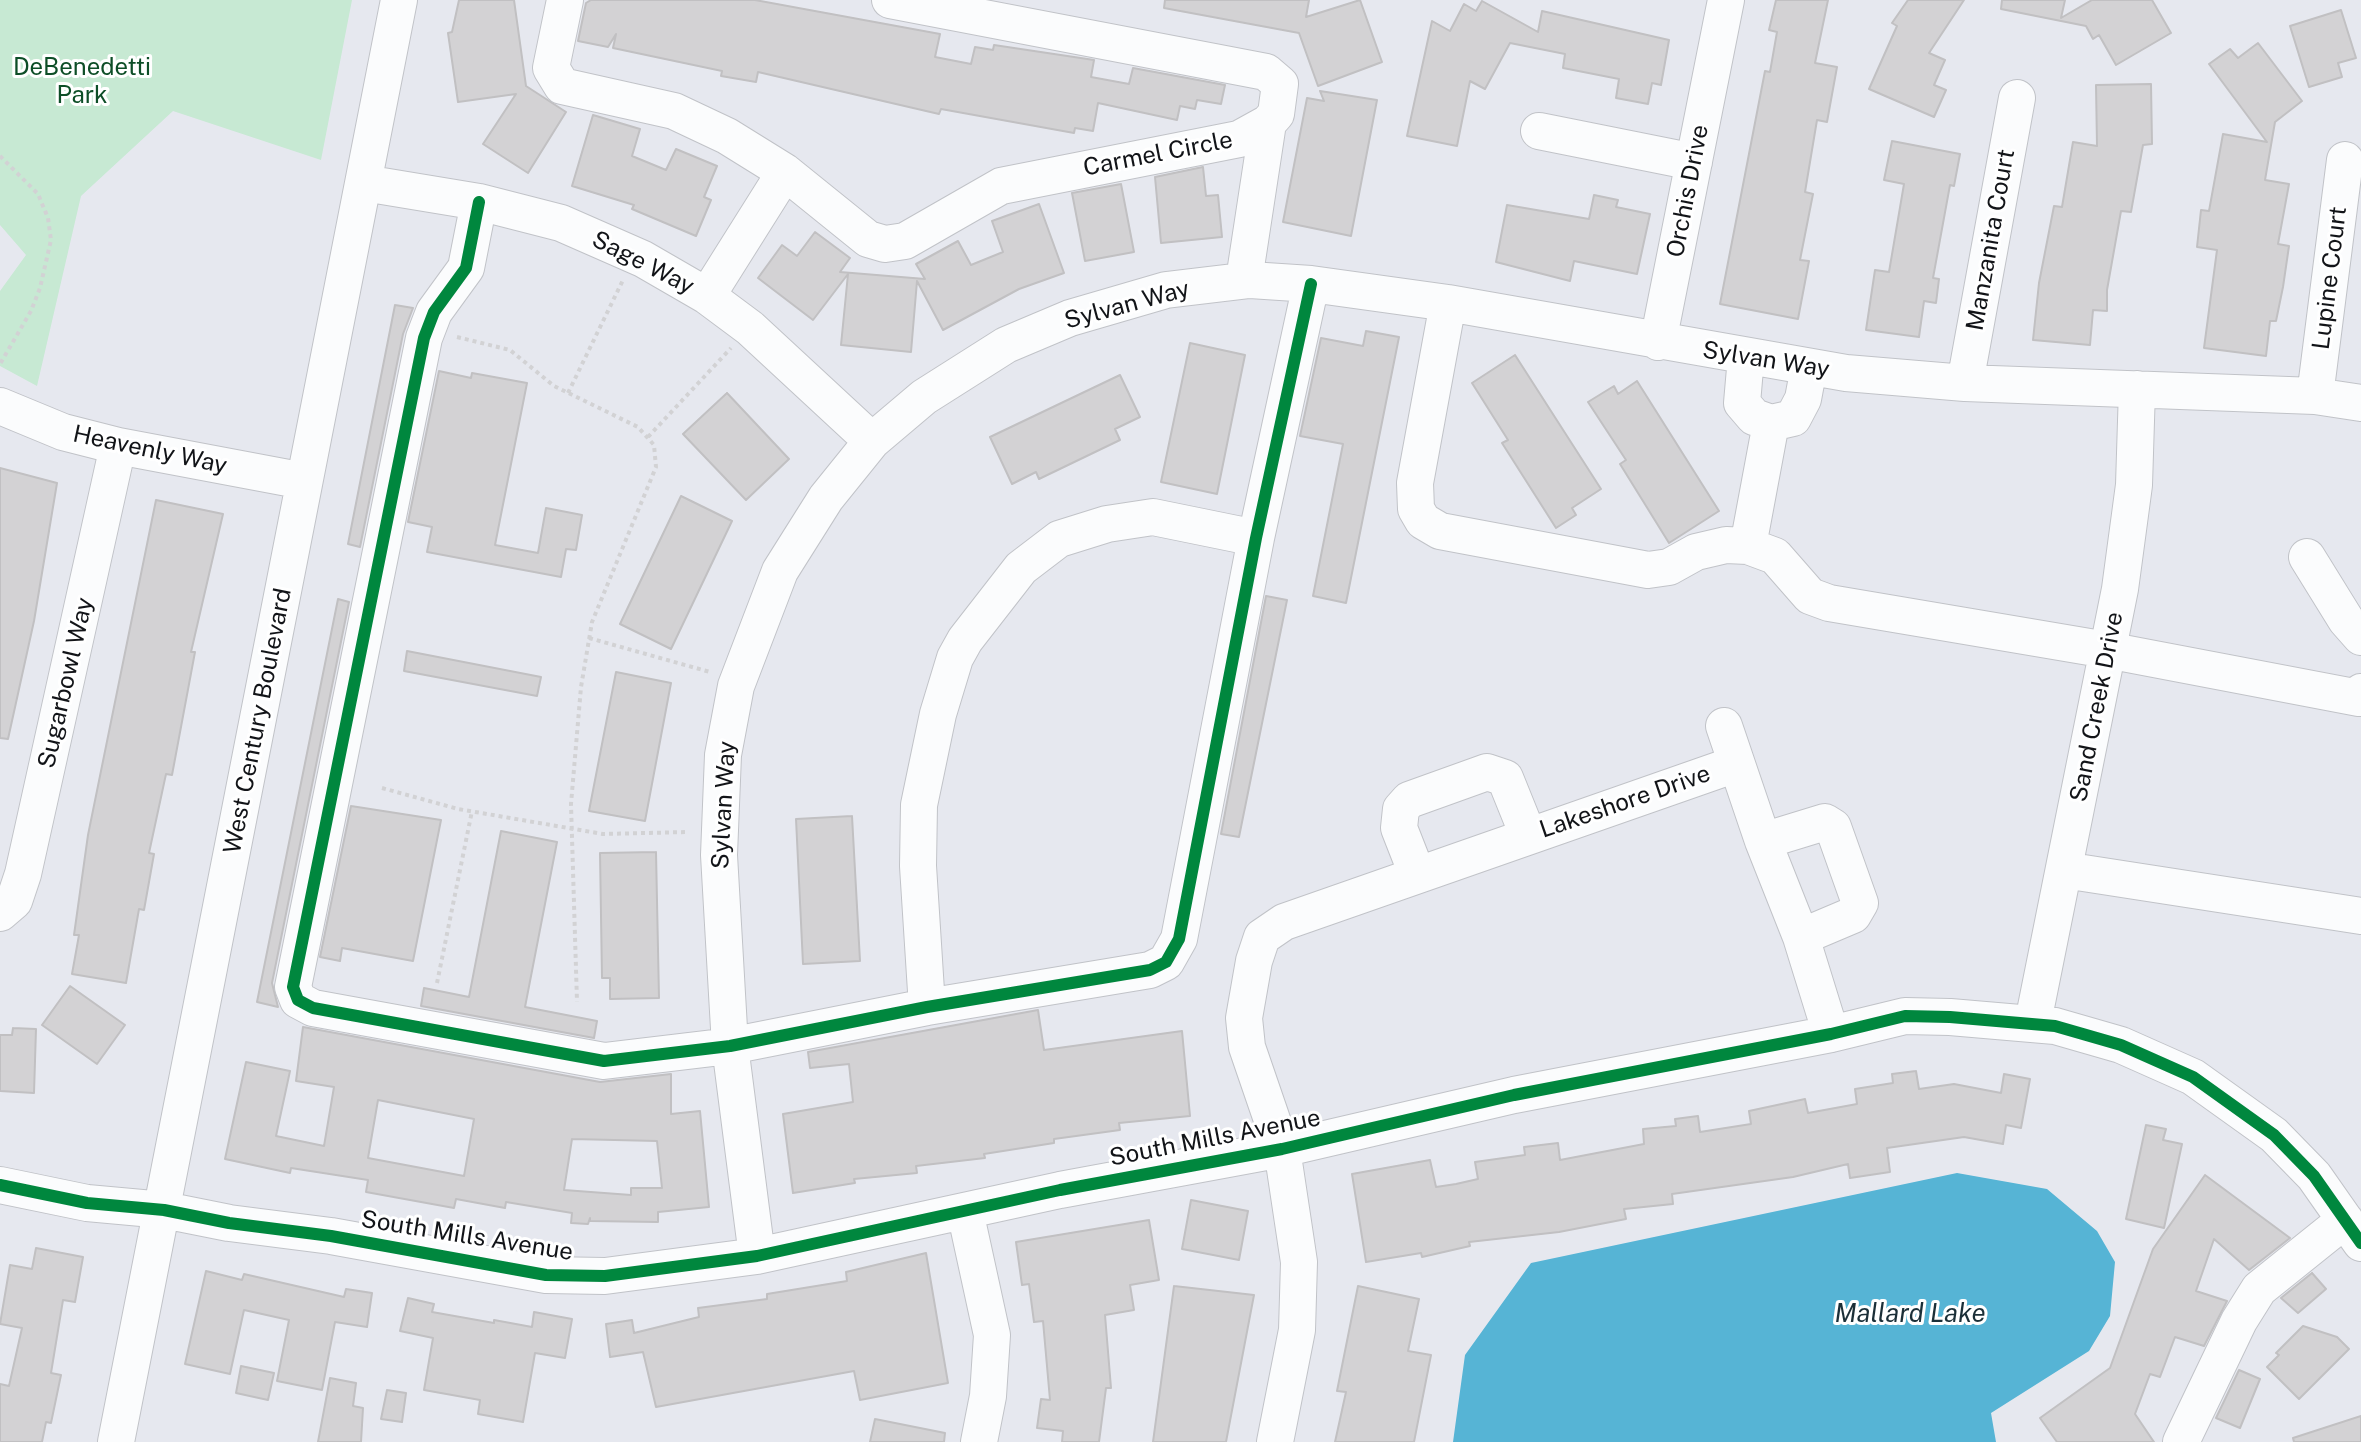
<!DOCTYPE html>
<html>
<head>
<meta charset="utf-8">
<style>
  body { margin:0 }
  canvas { display:block; background:#e6e8ef }
</style>
</head>
<body>
<canvas width="2361" height="1442"></canvas>
<script>
const c = document.querySelector('canvas').getContext('2d');
c.lineJoin = 'round';
function fillPath(path, color) {
  c.fillStyle = color;
  c.fill(path, 'evenodd');
}
function poly(rows) {
  const path = new Path2D();
  for (const r of rows) {
    path.moveTo(r[0], r[1]);
    for (let i = 2; i < r.length; i += 2) path.lineTo(r[i], r[i + 1]);
  }
  return path;
}
function strokePath(path, color, width, dash) {
  c.strokeStyle = color;
  c.lineWidth = width;
  c.lineCap = dash ? 'butt' : 'round';
  c.setLineDash(dash || []);
  c.stroke(path);
}
function write(font, color, halo, rows, align = 'center') {
  c.font = font + ' "Public Sans",sans-serif';
  c.lineWidth = 6;
  c.setLineDash([]);
  c.textBaseline = 'middle';
  c.strokeStyle = halo;
  c.fillStyle = color;
  for (const [text, x, y, turn = 0] of rows) {
    c.save();
    c.translate(x, y);
    c.rotate((+turn || 0) * Math.PI / 180);
    c.textAlign = isNaN(turn) ? turn : align;
    if (halo) c.strokeText(text, 0, 0);
    c.fillText(text, 0, 0);
    c.restore();
  }
}
fillPath(poly([
  [0,0,352,0,321,160,173,111,81,196,37,386,0,366,0,291,26,255,0,225]
]), '#c7e9d3');
fillPath(poly([
  [1957,1173,2047,1189,2097,1231,2115,1262,2110,1316,2089,1351,1991,1413,1996,1442,1453,1442,1465,1355,1531,1263]
]), '#56b4d5');
const building = poly([
  [459,0,514,0,526,86,566,112,528,173,483,144,516,94,458,102,448,33,452,32,459,0],
  [591,0,755,0,940,34,935,57,971,64,975,47,993,50,994,45,1094,60,1091,77,1129,84,1133,68,1225,85,1221,104,1197,100,1195,109,1180,106,1177,120,1098,103,1093,131,1075,128,1074,133,941,109,939,114,758,72,756,82,721,76,722,71,613,48,616,34,608,47,578,41,586,3,591,0],
  [1165,0,1309,0,1306,17,1360,0,1382,62,1318,86,1299,33,1164,8,1165,0],
  [1776,0,1828,0,1815,63,1837,67,1827,122,1817,120,1805,192,1813,194,1800,260,1809,261,1798,319,1720,304,1765,71,1770,72,1777,32,1769,30,1776,0],
  [1908,0,1964,0,1929,53,1945,60,1934,85,1946,90,1934,117,1869,89,1897,26,1892,23,1908,0],
  [2002,0,2065,0,2061,18,2092,0,2152,0,2171,33,2116,65,2099,35,2093,39,2086,26,2001,9,2002,0],
  [1482,1,1538,32,1542,11,1669,40,1661,85,1652,83,1648,104,1616,98,1619,79,1563,68,1565,54,1510,43,1485,89,1470,81,1457,146,1407,136,1432,21,1450,31,1464,4,1476,11,1482,1],
  [2341,10,2356,58,2338,63,2342,77,2309,87,2290,26,2341,10],
  [2258,43,2302,101,2275,122,2265,180,2289,184,2278,244,2289,246,2283,287,2276,321,2270,321,2266,356,2204,348,2217,250,2197,247,2201,210,2209,211,2223,134,2267,142,2209,64,2230,49,2238,58,2258,43],
  [2151,84,2152,144,2143,145,2131,212,2121,211,2107,290,2107,311,2093,310,2090,345,2033,340,2039,283,2054,206,2062,207,2073,142,2097,146,2096,85,2151,84],
  [1320,91,1377,100,1351,236,1283,222,1307,98,1324,101,1320,91],
  [593,115,640,129,632,156,666,170,676,149,717,166,704,197,711,200,696,236,632,209,634,205,572,186,593,115],
  [1892,141,1960,154,1954,186,1950,185,1933,278,1939,279,1936,303,1924,301,1919,337,1866,330,1875,270,1889,272,1904,184,1884,180,1892,141],
  [1203,167,1206,196,1218,195,1222,237,1161,243,1155,177,1203,167],
  [1121,184,1134,252,1085,261,1072,193,1121,184],
  [1594,195,1618,200,1616,207,1650,214,1637,274,1574,261,1570,281,1496,262,1507,205,1589,219,1594,195],
  [1039,204,1064,273,1019,289,943,330,917,281,911,352,841,345,848,274,813,320,758,278,782,245,797,256,815,232,850,258,840,272,925,279,916,264,958,241,971,265,1003,252,992,221,1039,204],
  [395,305,413,308,403,334,360,547,348,544,395,305],
  [1366,331,1399,337,1346,603,1313,596,1343,444,1300,436,1321,338,1363,346,1366,331],
  [1190,343,1245,355,1217,494,1161,482,1190,343],
  [1515,355,1601,489,1572,508,1576,515,1556,528,1502,443,1508,440,1472,383,1515,355],
  [439,371,471,378,472,373,527,383,495,545,538,553,546,508,582,515,576,550,566,549,561,577,427,552,432,527,408,522,439,371],
  [1120,375,1140,417,1115,429,1120,440,1039,479,1036,472,1012,484,990,437,1120,375],
  [1637,381,1719,511,1669,543,1620,464,1626,460,1588,402,1614,386,1618,394,1637,381],
  [727,393,789,459,746,500,683,434,727,393],
  [0,468,57,483,34,621,8,739,0,738,0,468],
  [681,496,732,521,671,649,620,624,681,496],
  [156,500,223,514,191,652,195,652,172,775,166,774,149,853,154,854,144,910,139,909,126,983,72,974,79,935,74,935,88,835,156,500],
  [1266,596,1287,600,1239,837,1221,834,1266,596],
  [338,599,349,602,272,983,278,1007,257,1002,338,599],
  [407,651,541,677,537,696,404,671,407,651],
  [616,672,671,683,645,821,589,811,616,672],
  [351,806,441,820,413,961,342,948,340,961,320,957,351,806],
  [852,816,860,961,803,964,796,819,852,816],
  [501,831,557,842,525,1007,597,1021,594,1038,421,1006,424,988,469,997,501,831],
  [656,852,659,998,610,999,610,978,602,978,600,853,656,852],
  [70,986,125,1025,97,1064,42,1025,70,986],
  [1038,1010,1044,1050,1182,1031,1190,1116,1119,1123,1120,1130,1054,1139,1054,1143,984,1154,985,1158,916,1166,917,1173,854,1179,855,1183,793,1193,783,1114,853,1102,849,1064,810,1068,808,1052,1038,1010],
  [303,1027,600,1082,671,1074,671,1114,700,1111,709,1207,658,1212,658,1222,590,1221,590,1218,588,1224,571,1223,572,1213,506,1202,505,1208,456,1199,454,1208,366,1192,368,1180,291,1168,290,1173,225,1159,246,1062,290,1071,276,1136,324,1146,334,1087,296,1081,303,1027],
  [378,1100,474,1119,464,1176,368,1158,378,1100],
  [572,1139,657,1141,662,1188,631,1188,631,1195,564,1190,572,1139],
  [13,1028,36,1029,34,1093,0,1091,0,1035,12,1035,13,1028],
  [1916,1071,1919,1089,1954,1084,2001,1093,2004,1074,2030,1079,2021,1128,2006,1125,2003,1144,1964,1137,1887,1148,1890,1172,1850,1178,1848,1164,1793,1177,1672,1194,1673,1204,1624,1209,1626,1219,1559,1232,1469,1242,1470,1246,1422,1257,1421,1253,1366,1262,1352,1174,1430,1160,1436,1187,1456,1184,1478,1179,1475,1162,1525,1155,1524,1147,1558,1143,1560,1160,1644,1144,1643,1129,1676,1126,1675,1119,1698,1116,1700,1132,1751,1124,1749,1111,1805,1099,1808,1113,1857,1104,1855,1089,1893,1083,1892,1074,1916,1071],
  [2146,1125,2166,1129,2163,1140,2182,1144,2164,1228,2126,1219,2146,1125],
  [2205,1175,2290,1238,2249,1270,2214,1239,2196,1291,2227,1301,2204,1346,2175,1337,2160,1377,2150,1374,2135,1414,2154,1442,2057,1442,2040,1418,2110,1368,2153,1249,2205,1175],
  [1191,1200,1248,1211,1239,1260,1182,1249,1191,1200],
  [1149,1220,1159,1280,1130,1285,1134,1310,1105,1315,1111,1388,1106,1388,1099,1442,1062,1442,1063,1431,1037,1428,1041,1399,1050,1400,1043,1321,1034,1322,1029,1284,1022,1285,1016,1242,1149,1220],
  [36,1248,83,1257,75,1302,63,1300,51,1373,61,1375,51,1423,46,1422,42,1442,0,1442,0,1384,9,1386,22,1328,0,1324,10,1265,32,1269,36,1248],
  [926,1253,948,1383,860,1400,854,1371,656,1407,643,1352,610,1357,606,1324,632,1320,634,1333,699,1317,698,1308,767,1299,767,1294,847,1281,846,1272,926,1253],
  [206,1271,242,1280,244,1274,344,1297,346,1289,372,1293,367,1327,335,1322,322,1390,277,1381,289,1320,244,1310,230,1374,185,1364,206,1271],
  [2312,1273,2326,1289,2298,1313,2281,1298,2312,1273],
  [1174,1286,1254,1295,1226,1442,1153,1442,1174,1286],
  [1358,1286,1419,1299,1408,1351,1431,1355,1414,1442,1335,1442,1346,1392,1337,1391,1358,1286],
  [408,1298,434,1304,432,1312,494,1323,494,1320,532,1327,534,1312,572,1319,565,1358,535,1353,523,1422,478,1414,480,1400,424,1390,433,1338,400,1331,408,1298],
  [2303,1326,2337,1337,2349,1349,2299,1399,2267,1367,2279,1355,2276,1353,2303,1326],
  [241,1366,274,1373,268,1400,236,1393,241,1366],
  [2239,1370,2260,1379,2240,1428,2216,1418,2239,1370],
  [330,1378,356,1383,353,1406,363,1408,361,1442,318,1442,330,1378],
  [387,1390,406,1393,402,1422,381,1419,387,1390],
  [2361,1416,2361,1442,2294,1442,2293,1438,2361,1416],
  [875,1419,945,1433,944,1442,870,1442,875,1419]
]);
fillPath(building, '#d3d2d4');
strokePath(building, '#c1c0c2', 2);
const minor = poly([
  [565,0,551,68,562,86,674,111,727,136,785,172,868,239,885,244,905,241,1001,186,1239,139,1268,123,1276,114,1280,84,1266,72,890,0],
  [1539,131,1694,162],
  [364,183,479,202,561,223,643,259,707,296,750,328,872,441],
  [479,202,466,268,434,312,424,338,293,987,298,1000,313,1008,604,1061,730,1046,927,1007,1150,970,1166,962,1179,939,1256,538,1311,284],
  [1244,280,1268,123],
  [707,296,785,172],
  [1448,303,1415,483,1416,509,1423,521,1440,531,1648,570,1669,567,1696,552,1726,545,1748,546,1775,556,1810,596,1829,603,2107,650,2359,698,2361,692],
  [1658,342,1726,0],
  [1746,357,1742,403,1754,417,1771,423,1793,418,1803,399,1809,367],
  [1965,383,2017,98],
  [2315,396,2345,160],
  [0,406,63,432,118,446,304,481],
  [1748,546,1771,423],
  [2307,557,2346,620,2361,637],
  [1724,726,1763,841,1801,937,1831,1034],
  [1763,841,1825,822,1833,827,1860,903,1853,915,1801,937],
  [2064,870,2361,916],
  [1417,874,1399,828,1401,809,1409,800,1487,772,1505,778,1528,835],
  [0,913,14,901,23,874,118,446],
  [927,1007,918,866,919,805,938,714,955,658,965,640,1021,568,1059,539,1107,524,1153,517,1256,538],
  [2033,1022,2120,589,2134,485,2137,389],
  [0,1185,87,1203,164,1210,229,1223,331,1236,546,1275,605,1276,757,1256,1060,1190,1282,1149,1514,1095,1831,1034,1905,1016,1950,1017,2055,1026,2121,1045,2193,1077,2274,1135,2314,1176,2361,1243],
  [965,1211,992,1335,988,1396,979,1442],
  [757,1256,730,1046,719,855,723,755,736,686,780,571,826,498,872,441,924,397,1006,345,1070,318,1166,290,1250,280,1311,284,1448,303,1846,373,1965,383,2315,396,2361,403],
  [116,1442,399,0],
  [1275,1442,1297,1330,1299,1262,1282,1149,1247,1047,1244,1018,1254,961,1262,937,1284,922,1736,764],
  [2181,1442,2239,1321,2259,1289,2345,1220]
]);
strokePath(minor, '#c1c3c8', 38);
strokePath(poly([
  [0,156,38,194,48,218,51,240,40,288,31,311,0,364],
  [457,337,510,350,554,386,638,427,654,445,656,467,592,622,581,687,571,804,577,1002],
  [568,393,623,280],
  [648,437,731,348],
  [589,638,710,672],
  [382,788,458,809,603,834,689,832],
  [437,983,472,811]
]), '#d2d2d4', 4, [4, 4]);
strokePath(minor, '#fbfcfd', 36);
strokePath(poly([
  [479,202,466,268,434,312,424,338,293,987,298,1000,313,1008,604,1061,730,1046,927,1007,1150,970,1166,962,1179,939,1256,538,1311,284],
  [0,1185,87,1203,164,1210,229,1223,331,1236,546,1275,605,1276,757,1256,1060,1190,1282,1149,1514,1095,1831,1034,1905,1016,1950,1017,2055,1026,2121,1045,2193,1077,2274,1135,2314,1176,2361,1243]
]), '#00873e', 12);
write('24px', '#0d4e27', '#fff', [
  ["DeBenedetti",82,68],
  ["Park",82,96]
]);
write('24px', '#121418', '#fff', [
  ["Carmel Circle",1158,154,-11],
  ["Orchis Drive",1688,191,-79],
  ["Manzanita Court",1991,240,-80],
  ["Sage Way",643,263,27],
  ["Lupine Court",2330,278,-83],
  ["Sylvan Way",1127,305,-15],
  ["Sylvan Way",1766,360,9],
  ["Heavenly Way",150,450,12],
  ["Sugarbowl Way",66,683,-77],
  ["Sand Creek Drive",2097,707,-79],
  ["West Century Boulevard",258,721,-79],
  ["Lakeshore Drive",1625,802,-19],
  ["Sylvan Way",724,805,-87],
  ["South Mills Avenue",1215,1138,-11],
  ["South Mills Avenue",467,1236,9]
]);
write('italic 26px', '#1b2f38', '#fff', [
  ["Mallard Lake",1910,1314]
]);
</script>
</body>
</html>
